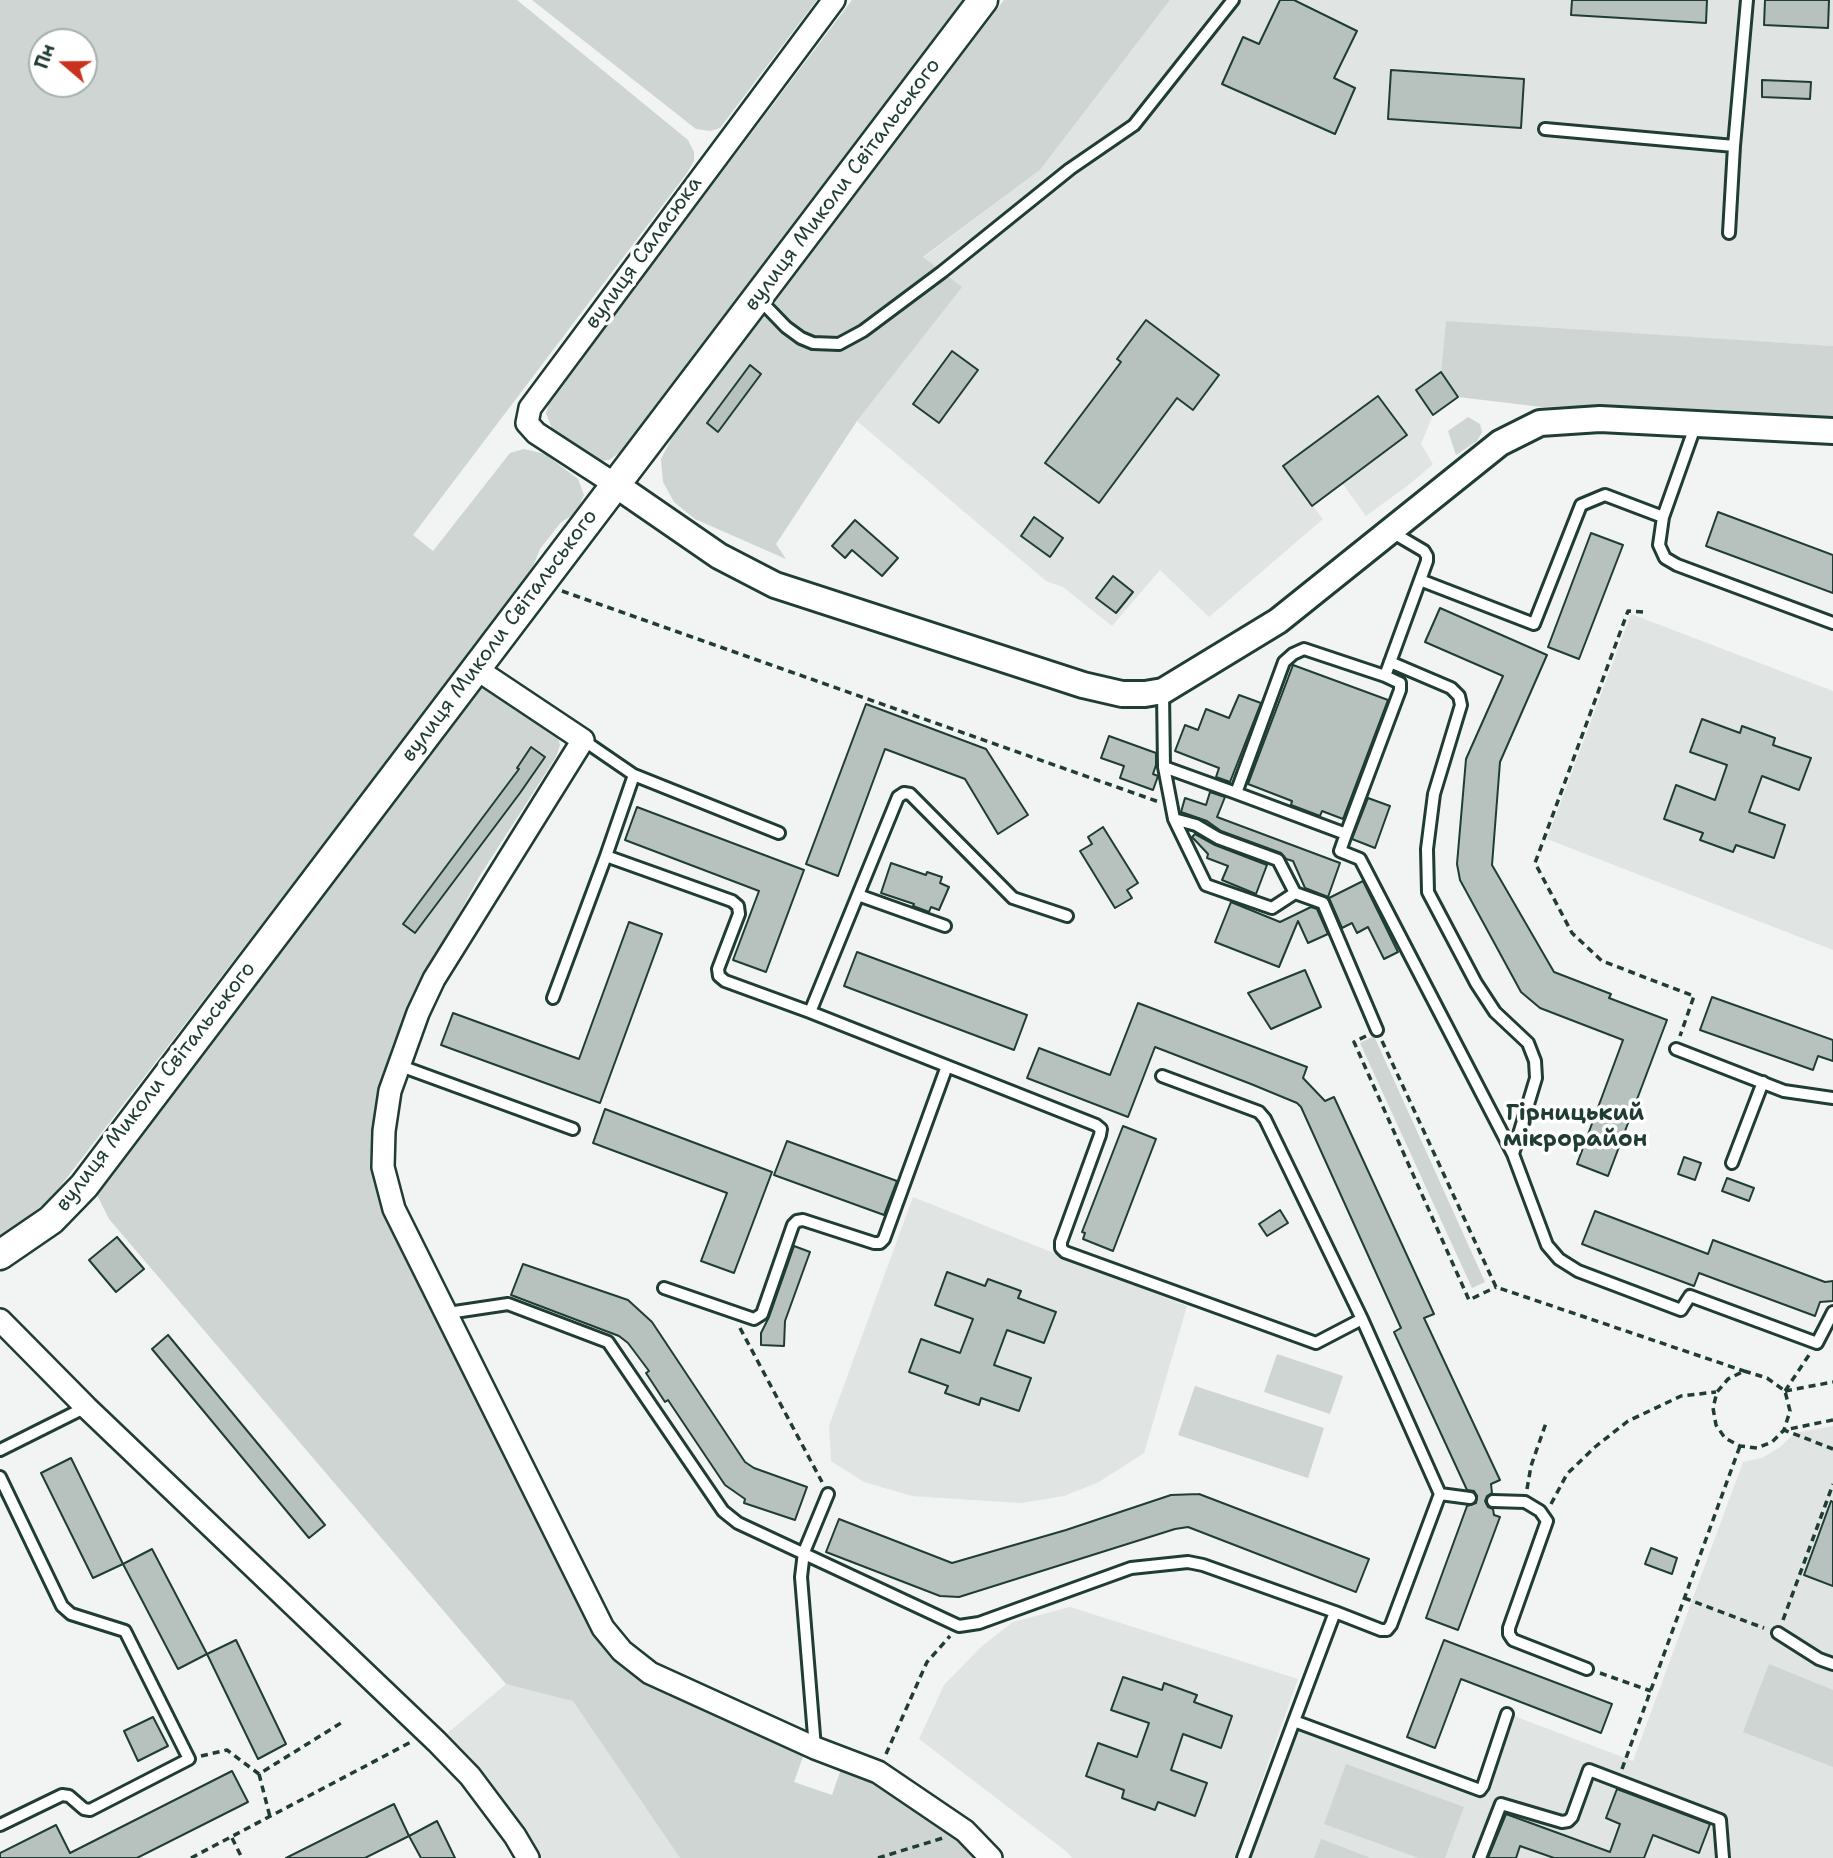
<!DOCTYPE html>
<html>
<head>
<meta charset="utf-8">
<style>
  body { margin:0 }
  #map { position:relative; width:1833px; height:1858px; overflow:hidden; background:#f2f3f3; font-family:"Shantell Sans",sans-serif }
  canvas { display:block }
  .north { position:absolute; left:28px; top:28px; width:70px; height:70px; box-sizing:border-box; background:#fff; border:2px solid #a5b1ae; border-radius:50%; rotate:290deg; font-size:19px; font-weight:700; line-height:28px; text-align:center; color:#1f3d34 }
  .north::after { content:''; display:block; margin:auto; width:24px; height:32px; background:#c8321e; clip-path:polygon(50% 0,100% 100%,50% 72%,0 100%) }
</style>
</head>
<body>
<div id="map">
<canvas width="1833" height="1858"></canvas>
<div class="north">Пн</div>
</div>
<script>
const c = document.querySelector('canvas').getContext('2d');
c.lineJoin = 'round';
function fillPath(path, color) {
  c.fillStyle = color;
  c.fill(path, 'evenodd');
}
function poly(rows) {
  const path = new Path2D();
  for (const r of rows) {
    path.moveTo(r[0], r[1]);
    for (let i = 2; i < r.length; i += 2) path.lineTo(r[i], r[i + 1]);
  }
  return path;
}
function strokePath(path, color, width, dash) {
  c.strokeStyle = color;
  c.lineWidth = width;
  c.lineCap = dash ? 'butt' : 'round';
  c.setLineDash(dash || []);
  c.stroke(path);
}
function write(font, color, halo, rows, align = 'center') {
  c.font = font + ' "Shantell Sans",sans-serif';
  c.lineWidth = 7;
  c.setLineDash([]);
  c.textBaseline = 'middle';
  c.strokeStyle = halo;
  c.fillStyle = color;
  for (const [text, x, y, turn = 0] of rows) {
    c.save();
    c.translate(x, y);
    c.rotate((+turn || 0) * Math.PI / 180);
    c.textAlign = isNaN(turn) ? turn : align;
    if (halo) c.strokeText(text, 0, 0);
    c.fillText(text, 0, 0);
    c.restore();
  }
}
fillPath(poly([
  [1170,0,1833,0,1833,346,1446,322,1441,372,1416,390,1433,415,1421,444,1433,464,1411,483,1366,516,1342,483,1312,505,1323,519,1209,617,1160,570,1112,626,1063,587,1046,581,857,421,961,287,923,258,1040,170],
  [1631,614,1833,691,1833,950,1547,839],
  [913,1197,1187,1306,1144,1453,1099,1482,1064,1496,1021,1503,912,1496,864,1482,831,1461,829,1426],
  [1833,1426,1833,1858,1249,1858,1297,1728,1484,1798,1514,1716,1633,1761,1743,1462,1762,1458,1780,1447,1795,1433],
  [1070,1607,1298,1679,1234,1858,1072,1858,1067,1852,919,1739,944,1685,982,1646,1013,1622],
  [506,1684,573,1700,680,1858,528,1858,437,1742]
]), '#e0e4e3');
fillPath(poly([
  [0,0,517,0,688,140,694,152,694,161,687,173,413,535,433,551,510,453,524,449,545,454,578,479,584,495,579,506,571,516,561,522,540,549,529,576,52,1197,0,1240],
  [42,42,84,42,84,84,42,84],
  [532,0,817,0,720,128,710,131,696,129],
  [852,0,963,0,622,451,609,460,598,461,552,429,546,413,550,400],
  [1004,0,1170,0,1040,170,923,257,962,287,857,421,776,544,786,559,695,519,674,502,663,482,661,459,678,426],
  [1446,321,1833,346,1833,417,1603,405,1542,407,1458,397,1441,372],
  [1468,417,1480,424,1482,432,1477,441,1456,455,1448,431],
  [485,688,493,689,557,734,560,745,556,757,479,877,408,1008,392,1046,381,1084,373,1130,374,1169,596,1634,645,1681,804,1754,794,1782,832,1795,841,1769,875,1780,948,1831,976,1858,680,1858,573,1701,506,1684,109,1219,95,1191,381,817,480,690],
  [1374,1036,1485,1282,1472,1288,1360,1043],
  [1277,1354,1343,1376,1330,1414,1264,1392],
  [1195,1386,1324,1428,1308,1478,1178,1435],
  [1769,1664,1833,1690,1833,1767,1743,1732],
  [1346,1764,1464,1807,1445,1858,1419,1858,1324,1824],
  [1321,1839,1371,1858,1314,1858]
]), '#ced5d3');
const building = poly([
  [1280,0,1294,0,1357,31,1334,78,1355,88,1335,134,1222,84,1243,37,1259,44,1280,0],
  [1572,0,1707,0,1706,23,1571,15,1572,0],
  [1765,0,1829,0,1828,28,1764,25,1765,0],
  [1391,70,1524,79,1521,128,1388,119,1391,70],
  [1762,80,1811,82,1810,99,1762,97,1762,80],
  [1146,320,1219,375,1193,410,1177,398,1099,503,1045,463,1121,362,1117,359,1146,320],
  [952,351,978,370,939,423,913,404,952,351],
  [750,365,761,374,718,432,707,423,750,365],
  [1441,372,1458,397,1433,415,1416,390,1441,372],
  [1378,396,1407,435,1312,506,1283,466,1378,396],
  [1718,512,1833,555,1833,593,1706,546,1718,512],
  [1034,517,1063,538,1050,557,1021,536,1034,517],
  [855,520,898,558,882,576,852,550,845,558,832,546,855,520],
  [1591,533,1623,545,1579,659,1548,647,1591,533],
  [1113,576,1133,592,1116,613,1096,598,1113,576],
  [1440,608,1547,655,1500,762,1492,865,1554,972,1611,994,1609,998,1667,1020,1608,1176,1577,1164,1623,1040,1540,1008,1521,992,1460,880,1457,864,1466,759,1503,676,1425,642,1440,608],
  [1293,665,1388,700,1343,819,1322,811,1320,816,1291,805,1292,801,1248,784,1293,665],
  [1239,695,1261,703,1230,782,1216,777,1219,768,1175,751,1185,725,1198,730,1206,709,1229,718,1239,695],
  [866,704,986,749,1028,815,998,834,965,779,885,749,838,876,806,864,866,704],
  [1702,719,1740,733,1742,726,1775,738,1773,745,1811,758,1799,790,1762,776,1749,812,1785,825,1774,858,1736,845,1733,852,1700,840,1703,833,1664,819,1676,785,1715,800,1727,765,1690,752,1702,719],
  [1109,736,1156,753,1156,765,1153,774,1158,776,1153,790,1120,778,1124,766,1101,758,1109,736],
  [531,747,545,757,520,793,415,933,403,924,519,769,517,768,531,747],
  [1210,792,1225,797,1217,817,1340,863,1328,897,1305,888,1293,861,1286,859,1281,853,1221,831,1207,821,1181,812,1185,798,1206,805,1210,792],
  [1368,798,1390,806,1375,848,1352,839,1368,798],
  [637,807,804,870,766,972,733,960,759,891,625,840,637,807],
  [1103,827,1138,883,1127,890,1132,898,1115,908,1080,851,1092,844,1088,837,1103,827],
  [1195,834,1215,845,1267,865,1256,894,1222,880,1228,866,1207,858,1208,854,1192,837,1195,834],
  [891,863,926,875,927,872,942,877,940,883,949,887,939,910,931,907,929,912,913,906,914,904,881,893,891,863],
  [1363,881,1398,952,1384,959,1368,927,1357,933,1352,923,1342,928,1329,898,1363,881],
  [1231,902,1280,922,1311,907,1317,909,1328,934,1308,943,1298,921,1279,967,1215,942,1231,902],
  [629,922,662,934,600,1103,441,1045,453,1013,579,1059,629,922],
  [857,952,1027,1015,1014,1050,844,986,857,952],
  [1305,970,1321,1007,1271,1029,1248,993,1305,970],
  [1712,997,1833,1040,1833,1061,1818,1056,1813,1070,1700,1030,1712,997],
  [1138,1003,1307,1067,1303,1078,1325,1101,1334,1097,1434,1314,1424,1318,1500,1480,1491,1484,1492,1493,1487,1496,1485,1501,1488,1507,1493,1509,1494,1515,1500,1517,1458,1630,1426,1618,1467,1506,1476,1503,1477,1496,1474,1491,1467,1490,1394,1332,1401,1328,1301,1107,1297,1103,1251,1084,1155,1047,1128,1117,1027,1078,1039,1048,1110,1075,1138,1003],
  [605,1109,772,1172,734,1273,701,1261,727,1193,593,1143,605,1109],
  [1123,1126,1156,1139,1113,1251,1083,1239,1085,1233,1082,1232,1123,1126],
  [787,1141,897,1181,884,1215,774,1175,787,1141],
  [1684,1157,1701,1163,1695,1180,1678,1174,1684,1157],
  [1727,1178,1754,1188,1749,1201,1722,1191,1727,1178],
  [1280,1210,1288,1223,1267,1236,1259,1224,1280,1210],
  [1595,1211,1708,1254,1713,1240,1825,1282,1833,1281,1833,1301,1820,1302,1815,1316,1699,1273,1694,1286,1608,1254,1582,1244,1595,1211],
  [117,1237,144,1269,116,1292,89,1260,117,1237],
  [794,1246,810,1252,785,1321,784,1346,761,1345,761,1333,769,1317,794,1246],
  [523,1264,628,1300,652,1322,745,1462,754,1468,807,1487,795,1520,744,1503,745,1499,725,1485,668,1400,665,1402,646,1373,649,1371,628,1343,619,1336,511,1295,523,1264],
  [947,1272,985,1286,988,1279,1021,1291,1018,1298,1056,1312,1044,1343,1007,1330,994,1365,1031,1378,1019,1411,981,1398,979,1405,945,1393,948,1386,909,1372,921,1339,960,1353,973,1319,935,1305,947,1272],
  [168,1335,325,1525,309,1538,152,1349,168,1335],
  [71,1458,123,1564,93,1578,41,1473,71,1458],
  [1199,1494,1369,1559,1356,1592,1188,1527,1175,1529,959,1597,940,1596,826,1552,839,1519,952,1563,1066,1530,1171,1495,1199,1494],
  [1831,1501,1833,1502,1833,1586,1804,1575,1831,1501],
  [1651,1548,1677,1558,1672,1574,1645,1564,1651,1548],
  [152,1549,207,1654,178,1669,123,1564,152,1549],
  [236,1640,286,1744,258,1759,207,1654,236,1640],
  [1444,1640,1612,1704,1601,1733,1461,1679,1435,1748,1407,1737,1444,1640],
  [1123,1677,1162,1690,1164,1683,1197,1695,1194,1702,1232,1716,1221,1748,1183,1734,1171,1770,1207,1783,1195,1816,1158,1802,1155,1810,1122,1798,1124,1790,1086,1776,1098,1743,1137,1757,1149,1723,1111,1710,1123,1677],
  [153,1717,168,1746,138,1761,124,1731,153,1717],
  [232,1771,248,1802,137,1858,0,1858,0,1853,56,1825,70,1853,232,1771],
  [1617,1789,1710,1824,1699,1853,1653,1835,1644,1858,1554,1858,1520,1846,1516,1858,1488,1858,1506,1814,1610,1852,1620,1824,1606,1818,1617,1789],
  [394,1804,409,1836,365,1858,286,1858,394,1804],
  [437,1821,455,1858,421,1858,409,1836,437,1821]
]);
fillPath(building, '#b7c1bd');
strokePath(building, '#1f3d34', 2);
const service = poly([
  [1545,129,1734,146],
  [1729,233,1734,146,1747,0],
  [758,298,786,327,801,338,813,343,839,344,863,331,942,272,1070,169,1134,125,1233,0],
  [1696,424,1663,517,1659,545,1665,558,1677,565,1833,623],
  [1420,580,1534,624,1581,505,1605,495,1663,517],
  [1390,662,1451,688,1459,696,1461,705,1434,794,1427,849,1428,892,1476,983,1495,1012,1528,1043,1535,1061,1536,1078,1513,1154],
  [1385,676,1304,649,1293,654,1284,662,1236,793,1346,834,1400,690,1400,683,1385,676,1427,561,1427,556,1424,551,1390,531],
  [1163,692,1164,767,1236,793],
  [583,740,634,775,606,856,732,901,738,906,739,914,718,969,719,976,725,981,810,1012,1096,1125,1101,1129,1100,1135,1061,1242,1061,1248,1065,1252,1316,1343,1362,1319],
  [1164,767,1174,819,1206,885,1272,908,1295,893],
  [634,775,779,833],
  [1174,819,1196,825,1218,838,1278,860,1295,893,1323,903,1377,1030],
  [1346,834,1340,851,1360,859,1513,1154,1547,1245,1559,1259,1578,1271,1681,1310,1690,1296,1817,1343,1833,1312],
  [858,895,945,926],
  [553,998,606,856],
  [810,1012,898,797,904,793,910,794,1013,898,1067,916],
  [1676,1049,1784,1091,1833,1098],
  [398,1065,573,1129],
  [1162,1076,1259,1112,1265,1119,1362,1319,1440,1494,1391,1625,1387,1630,1381,1630,1335,1612,1294,1721],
  [1732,1163,1763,1082],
  [664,1288,754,1319,762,1314,793,1225,797,1221,803,1220,874,1243,880,1243,884,1239,947,1066],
  [448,1313,508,1304,608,1342,723,1511,738,1523,959,1626,979,1623,1131,1568,1188,1562,1203,1565,1335,1612],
  [0,1450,86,1407],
  [0,1477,62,1606,71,1614,125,1631,189,1759,90,1810,84,1809,69,1796,62,1795,0,1825],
  [1440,1494,1470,1498],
  [1493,1501,1525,1502,1540,1511,1547,1521,1509,1628,1509,1634,1513,1640,1587,1669],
  [1778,1633,1819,1659,1833,1664],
  [815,1748,801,1577,804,1552,828,1494],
  [1243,1858,1294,1721,1480,1790,1483,1786,1507,1714],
  [1480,1858,1501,1804,1562,1822,1568,1821,1572,1817,1589,1770,1720,1820,1723,1858]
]);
const minor = poly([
  [616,485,536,433,527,423,530,408,834,0],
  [475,668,583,740,434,979,418,1013,390,1091,384,1131,383,1167,394,1209,603,1628,622,1651,650,1673,815,1748,878,1772,965,1831,991,1858],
  [0,1320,86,1407,437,1742,470,1776,515,1836,528,1858]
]);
const tertiary = poly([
  [616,485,719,556,775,585,1083,685,1122,694,1145,694,1163,691,1278,621,1500,443,1540,423,1600,419,1833,431]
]);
const secondary = poly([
  [0,1255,51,1220,84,1186,983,0]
]);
strokePath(service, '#1f3d34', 16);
strokePath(minor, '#1f3d34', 26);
strokePath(tertiary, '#1f3d34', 30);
strokePath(secondary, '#1f3d34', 33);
strokePath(poly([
  [562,591,1159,802],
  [1643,612,1628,611,1535,863,1572,933,1602,961,1694,996,1680,1036],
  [1366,1036,1354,1042,1469,1300,1496,1287],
  [1382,1041,1496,1287,1744,1371],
  [740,1328,822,1482],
  [1744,1371,1767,1378,1785,1391,1790,1411,1784,1430,1772,1442,1757,1448,1740,1446,1725,1438,1716,1425,1713,1408,1717,1392,1728,1379,1744,1371],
  [1785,1391,1809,1355],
  [1785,1391,1833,1382],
  [1833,1420,1784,1430,1833,1449],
  [1527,1489,1531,1466,1546,1423],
  [1551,1504,1567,1474,1595,1447,1628,1421,1681,1396,1716,1392],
  [1684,1598,1764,1628],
  [1783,1620,1833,1484],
  [1600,1673,1651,1691],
  [886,1754,927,1662,950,1636],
  [201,1756,227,1750,259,1774,341,1723],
  [1622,1769,1740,1446],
  [259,1774,270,1817],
  [232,1838,242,1858],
  [191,1858,411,1742],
  [878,1858,943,1838]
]), '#1f3d34', 3.5, [7, 5]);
strokePath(service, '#fff', 10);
strokePath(minor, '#fff', 21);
strokePath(tertiary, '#fff', 24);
strokePath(secondary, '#fff', 28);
write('21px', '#1f3d34', '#fff', [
  ["вулиця Миколи Світальського",843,185,-53],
  ["вулиця Саласюка",644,253,-54],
  ["вулиця Миколи Світальського",500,636,-53],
  ["вулиця Миколи Світальського",156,1087,-52]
]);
write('bold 23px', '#1f3d34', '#fff', [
  ["Гірницький",1575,1114],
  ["мікрорайон",1575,1140]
]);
</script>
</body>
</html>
